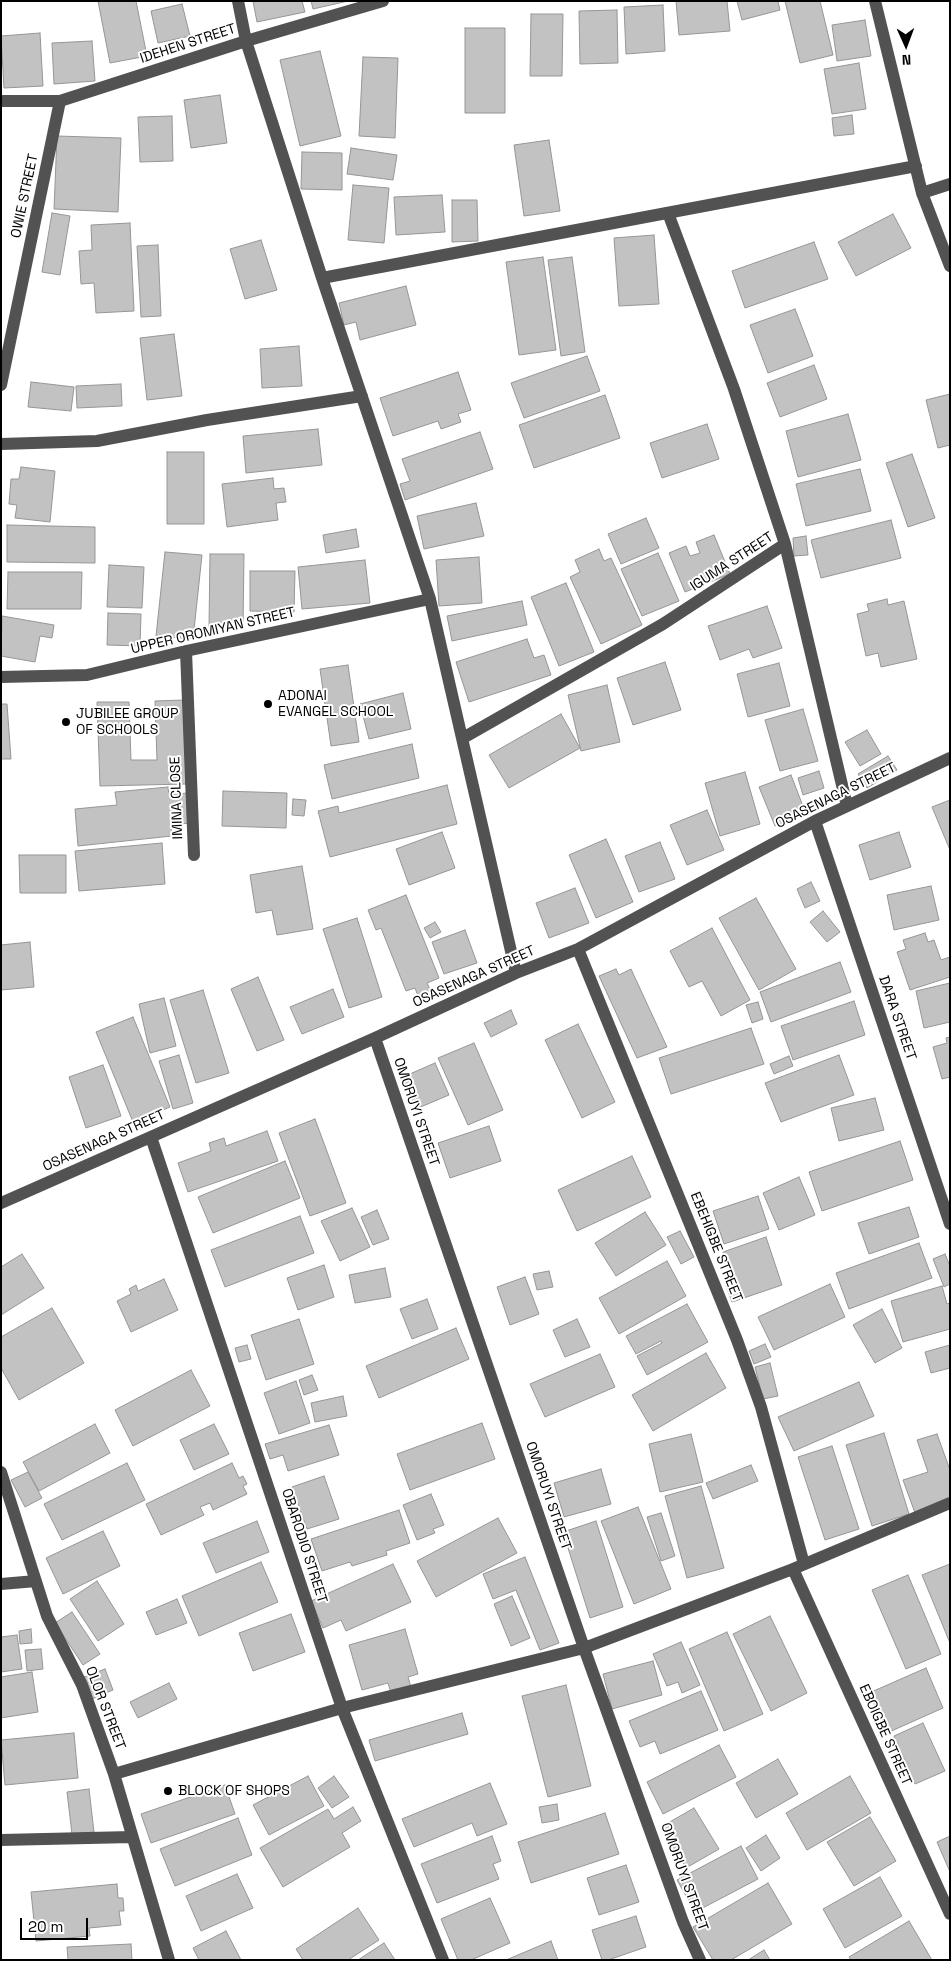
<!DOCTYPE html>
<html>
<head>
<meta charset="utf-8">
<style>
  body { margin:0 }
  #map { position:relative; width:951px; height:1961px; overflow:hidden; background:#fff; font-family:"Space Grotesk",sans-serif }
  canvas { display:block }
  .frame { position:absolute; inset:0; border:2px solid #000; pointer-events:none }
  .north { position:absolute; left:881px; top:20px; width:50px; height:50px; -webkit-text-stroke:4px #fff; paint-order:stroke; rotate:178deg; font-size:14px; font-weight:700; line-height:20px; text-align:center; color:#000 }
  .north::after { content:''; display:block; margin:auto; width:18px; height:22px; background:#000; clip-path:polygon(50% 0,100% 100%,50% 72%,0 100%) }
  .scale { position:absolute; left:20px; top:1918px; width:68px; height:22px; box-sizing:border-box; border:2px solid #000; border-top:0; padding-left:6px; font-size:15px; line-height:18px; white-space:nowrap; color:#000; -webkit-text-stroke:4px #fff; paint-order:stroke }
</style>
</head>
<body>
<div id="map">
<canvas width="951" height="1961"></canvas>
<div class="frame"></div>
<div class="north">N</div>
<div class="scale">20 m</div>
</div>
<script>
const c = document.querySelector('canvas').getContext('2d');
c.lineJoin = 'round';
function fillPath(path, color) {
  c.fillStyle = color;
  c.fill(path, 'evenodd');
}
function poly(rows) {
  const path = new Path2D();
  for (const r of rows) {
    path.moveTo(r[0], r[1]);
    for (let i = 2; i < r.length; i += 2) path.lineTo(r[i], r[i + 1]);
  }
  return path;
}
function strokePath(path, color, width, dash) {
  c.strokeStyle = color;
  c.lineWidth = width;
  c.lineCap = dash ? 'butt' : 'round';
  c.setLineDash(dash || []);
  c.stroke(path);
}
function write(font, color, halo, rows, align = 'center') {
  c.font = font + ' "Space Grotesk",sans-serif';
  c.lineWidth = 4;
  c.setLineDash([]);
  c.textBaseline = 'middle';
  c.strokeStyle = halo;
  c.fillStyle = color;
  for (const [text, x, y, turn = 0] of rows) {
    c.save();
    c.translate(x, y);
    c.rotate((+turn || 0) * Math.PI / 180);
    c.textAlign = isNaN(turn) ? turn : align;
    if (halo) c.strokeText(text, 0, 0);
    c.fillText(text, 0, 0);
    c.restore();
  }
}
const building = poly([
  [98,1,136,1,147,56,110,63,98,1],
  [253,1,302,1,305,12,257,22,253,1],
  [311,1,348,1,313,9,311,1],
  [676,1,727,1,730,31,679,35,676,1],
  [737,1,778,1,780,10,742,20,737,1],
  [785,1,820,1,833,55,800,63,785,1],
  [182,4,190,36,158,43,151,11,182,4],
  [663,5,665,51,626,54,624,7,663,5],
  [617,10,618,63,580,64,579,11,617,10],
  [531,14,563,14,562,76,530,76,531,14],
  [865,20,871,56,837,61,832,25,865,20],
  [465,28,505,28,505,113,465,113,465,28],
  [40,33,43,86,4,88,1,36,40,33],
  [92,41,95,81,54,84,52,43,92,41],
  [320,51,341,136,300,146,280,60,320,51],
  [363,57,398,58,395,138,359,136,363,57],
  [859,63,866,109,832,114,824,69,859,63],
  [220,95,227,143,191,148,184,100,220,95],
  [852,115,854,134,834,136,832,118,852,115],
  [172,116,173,161,140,162,138,117,172,116],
  [57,136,121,138,118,212,54,209,57,136],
  [549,140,560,211,524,216,514,145,549,140],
  [351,148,397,155,393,180,347,174,351,148],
  [302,152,342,153,342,190,301,189,302,152],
  [353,185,389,188,384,243,348,240,353,185],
  [442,195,445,232,396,235,394,197,442,195],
  [452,200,477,200,478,241,452,242,452,200],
  [52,213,70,216,60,275,42,272,52,213],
  [893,214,911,248,856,276,838,242,893,214],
  [130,223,134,311,96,313,94,283,81,284,79,251,92,250,91,225,130,223],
  [654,235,659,304,619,306,614,238,654,235],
  [261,240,277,290,245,299,230,249,261,240],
  [814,242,828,279,745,308,732,271,814,242],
  [158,245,161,316,141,317,137,246,158,245],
  [543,257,556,350,519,355,506,262,543,257],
  [572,257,585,352,561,356,548,260,572,257],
  [406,286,416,325,360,340,356,322,344,325,339,303,406,286],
  [795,309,813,356,768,373,750,325,795,309],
  [174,334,182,396,147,400,140,338,174,334],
  [299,346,302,386,262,388,260,349,299,346],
  [587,356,600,391,524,418,511,383,587,356],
  [814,365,827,399,780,417,767,383,814,365],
  [458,372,471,410,458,414,461,422,441,429,438,421,393,436,380,398,458,372],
  [31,382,74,387,71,411,28,407,31,382],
  [121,384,122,406,77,408,76,386,121,384],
  [950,394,950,445,938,448,926,400,950,394],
  [605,395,620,438,534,468,519,425,605,395],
  [848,414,861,460,798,477,786,431,848,414],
  [707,424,719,459,662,478,650,443,707,424],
  [318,429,322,465,246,473,243,436,318,429],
  [480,432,493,469,405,500,400,484,410,481,402,459,480,432],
  [167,452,204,452,204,524,167,524,167,452],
  [912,454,935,518,908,527,886,463,912,454],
  [21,467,55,471,50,522,15,518,17,505,9,504,11,479,19,479,21,467],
  [860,469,871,511,806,526,796,484,860,469],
  [273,478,274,489,284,488,286,502,276,503,278,520,227,527,222,484,273,478],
  [476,503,484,536,424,549,417,516,476,503],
  [646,518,659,548,621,564,608,534,646,518],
  [891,520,901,558,821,578,811,540,891,520],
  [7,525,95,527,95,563,7,562,7,525],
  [356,529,359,547,326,553,323,535,356,529],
  [714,535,730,574,685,592,669,553,686,546,690,556,700,553,696,542,714,535],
  [806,536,808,555,794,556,793,538,806,536],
  [599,549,604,561,611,558,642,625,601,644,570,577,580,572,575,560,599,549],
  [165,552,202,555,193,639,156,636,165,552],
  [658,553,679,601,642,616,621,569,658,553],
  [210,554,244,554,243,627,209,627,210,554],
  [479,557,482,603,439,606,436,560,479,557],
  [365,560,370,603,302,609,298,567,365,560],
  [109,565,144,567,142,608,107,607,109,565],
  [250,571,295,571,294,612,250,611,250,571],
  [8,572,82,572,81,609,7,609,8,572],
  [566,583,594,652,559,666,531,597,566,583],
  [887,599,888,605,904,601,917,659,881,667,878,653,866,656,857,614,869,611,867,604,887,599],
  [522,601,527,625,452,641,447,616,522,601],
  [767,606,782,648,753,658,749,649,720,660,708,626,767,606],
  [108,613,141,614,140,646,107,645,108,613],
  [2,616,54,625,52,638,40,636,35,662,1,656,2,616],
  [527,639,534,658,544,655,551,675,469,702,456,662,527,639],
  [665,662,681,710,633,725,617,678,665,662],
  [779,663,790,706,748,717,737,674,779,663],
  [348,665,359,742,331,746,320,669,348,665],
  [607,685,620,742,581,751,568,695,607,685],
  [403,693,411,729,369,739,360,704,403,693],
  [184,700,186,784,100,786,97,702,129,702,131,760,157,760,155,701,184,700],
  [1,704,7,704,11,759,1,759,1,704],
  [803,709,818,761,780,771,765,720,803,709],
  [561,714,580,748,509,788,489,755,561,714],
  [867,730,881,754,860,766,845,742,867,730],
  [412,744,419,778,332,799,324,765,412,744],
  [888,756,897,770,867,788,858,774,888,756],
  [819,771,824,788,803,795,798,778,819,771],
  [745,772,760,824,720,836,705,783,745,772],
  [791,775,806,814,775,826,759,787,791,775],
  [447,785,457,824,330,857,318,811,338,806,339,813,447,785],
  [168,787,169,795,187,793,190,823,171,825,172,836,78,846,75,809,117,805,115,792,168,787],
  [223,791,287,793,286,828,222,826,223,791],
  [293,799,306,800,304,816,292,815,293,799],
  [950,800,950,850,932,807,950,800],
  [707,810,724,850,687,865,670,825,707,810],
  [442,832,455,868,409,885,396,849,442,832],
  [899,832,911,867,870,880,859,845,899,832],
  [606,839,633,902,596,918,569,855,606,839],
  [660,842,675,879,639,892,625,856,660,842],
  [162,843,165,884,79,891,75,851,162,843],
  [19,855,66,855,66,893,20,893,19,855],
  [302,866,313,929,277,935,272,910,256,913,250,875,302,866],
  [811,882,820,901,805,908,797,889,811,882],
  [931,886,939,920,894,930,887,895,931,886],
  [575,888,589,923,549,938,536,903,575,888],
  [406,895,439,978,427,983,431,991,418,996,415,988,406,991,381,928,376,930,368,910,406,895],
  [756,898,796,969,759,990,719,918,756,898],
  [823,911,840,932,827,942,810,922,823,911],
  [357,918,382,997,349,1008,323,929,357,918],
  [435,922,441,932,430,938,424,928,435,922],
  [712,928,750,1000,721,1016,702,981,689,987,670,951,712,928],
  [465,930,477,963,444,974,432,942,465,930],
  [925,933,928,942,934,940,941,960,950,957,950,977,910,990,897,952,906,949,903,940,925,933],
  [30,942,34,987,1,990,1,945,30,942],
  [840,962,851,992,771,1022,760,992,840,962],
  [616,969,619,975,631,969,667,1047,637,1058,599,976,616,969],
  [258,977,284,1040,257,1051,231,989,258,977],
  [950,983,950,1022,924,1028,916,991,950,983],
  [333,989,344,1017,302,1034,290,1007,333,989],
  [203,990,229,1073,196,1083,170,1000,203,990],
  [164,998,176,1046,150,1053,139,1004,164,998],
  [854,1001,865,1035,793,1060,781,1026,854,1001],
  [758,1002,763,1019,752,1023,746,1005,758,1002],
  [511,1010,517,1024,491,1037,484,1023,511,1010],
  [133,1017,170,1107,133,1122,96,1032,133,1017],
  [578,1024,615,1102,582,1118,545,1040,578,1024],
  [751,1028,764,1064,671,1094,659,1058,751,1028],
  [950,1037,950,1077,942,1079,933,1047,947,1043,946,1038,950,1037],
  [474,1043,503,1110,468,1125,438,1058,474,1043],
  [179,1055,193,1103,173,1109,159,1061,179,1055],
  [839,1055,854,1095,781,1122,765,1083,839,1055],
  [789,1056,793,1066,774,1074,770,1064,789,1056],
  [435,1063,449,1095,416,1109,403,1077,435,1063],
  [103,1065,121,1116,86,1128,69,1077,103,1065],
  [875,1098,884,1130,839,1141,831,1108,875,1098],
  [315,1119,346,1203,310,1216,279,1133,315,1119],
  [489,1126,501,1161,450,1178,438,1143,489,1126],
  [267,1131,278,1161,188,1192,178,1163,211,1151,209,1143,224,1138,226,1146,267,1131],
  [900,1141,913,1180,822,1211,809,1172,900,1141],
  [632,1156,651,1197,577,1231,558,1190,632,1156],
  [285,1161,300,1198,213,1233,198,1197,285,1161],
  [799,1177,815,1215,779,1230,763,1193,799,1177],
  [758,1196,769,1229,724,1244,713,1211,758,1196],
  [909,1207,919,1237,869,1254,858,1223,909,1207],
  [352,1208,370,1247,340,1261,321,1221,352,1208],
  [377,1210,389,1239,373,1245,361,1217,377,1210],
  [645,1212,666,1245,616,1276,595,1243,645,1212],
  [300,1216,314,1253,225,1287,211,1250,300,1216],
  [680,1231,694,1257,681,1264,667,1237,680,1231],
  [766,1237,782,1285,732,1302,726,1286,734,1284,723,1252,766,1237],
  [919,1243,932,1278,849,1309,836,1273,919,1243],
  [22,1254,44,1288,1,1315,1,1267,22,1254],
  [945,1254,950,1266,950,1284,944,1287,933,1259,945,1254],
  [667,1261,686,1296,619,1334,599,1298,667,1261],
  [324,1265,334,1297,298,1310,287,1278,324,1265],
  [385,1268,391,1297,355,1303,349,1275,385,1268],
  [549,1271,553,1287,537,1290,533,1274,549,1271],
  [525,1277,539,1314,510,1325,497,1287,525,1277],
  [164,1279,178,1310,131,1332,117,1301,131,1294,129,1289,136,1285,138,1291,164,1279],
  [830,1284,845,1317,774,1350,758,1317,830,1284],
  [942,1286,947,1304,950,1303,950,1329,903,1342,891,1301,942,1286],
  [427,1299,438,1329,412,1339,400,1309,427,1299],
  [687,1304,708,1342,647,1375,637,1356,662,1343,661,1341,636,1354,626,1336,687,1304],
  [52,1308,84,1363,19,1400,1,1368,1,1337,52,1308],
  [882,1309,902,1348,875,1363,853,1325,882,1309],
  [299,1319,314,1364,266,1380,251,1335,299,1319],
  [577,1319,590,1347,565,1357,553,1330,577,1319],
  [456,1328,469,1359,379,1398,366,1366,456,1328],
  [765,1344,771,1357,754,1364,749,1351,765,1344],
  [247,1345,251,1359,239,1362,235,1348,247,1345],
  [950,1345,950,1368,931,1373,925,1352,950,1345],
  [706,1353,726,1388,653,1431,632,1395,706,1353],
  [600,1354,615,1387,545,1417,530,1384,600,1354],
  [770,1363,778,1396,763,1399,755,1367,770,1363],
  [191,1370,210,1406,133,1446,115,1410,191,1370],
  [312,1375,318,1390,304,1395,299,1380,312,1375],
  [296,1381,310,1423,279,1434,264,1393,296,1381],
  [859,1382,874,1416,794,1451,778,1417,859,1382],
  [343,1396,347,1416,315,1422,311,1403,343,1396],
  [482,1423,495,1459,410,1490,397,1454,482,1423],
  [95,1424,110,1453,39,1491,23,1462,95,1424],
  [214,1424,229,1454,194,1470,180,1440,214,1424],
  [329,1425,339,1455,288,1471,283,1455,270,1459,265,1444,329,1425],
  [884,1433,909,1514,872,1526,846,1445,884,1433],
  [691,1434,703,1482,660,1492,649,1444,691,1434],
  [937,1434,950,1470,950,1501,915,1513,903,1480,928,1472,917,1440,937,1434],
  [832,1446,859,1529,825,1540,798,1457,832,1446],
  [127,1463,145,1500,62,1540,44,1504,127,1463],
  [232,1463,239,1478,243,1476,247,1484,243,1486,247,1494,213,1510,210,1503,200,1507,204,1515,161,1535,146,1504,232,1463],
  [751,1465,758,1481,713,1499,706,1483,751,1465],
  [601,1469,611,1504,564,1517,554,1483,601,1469],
  [28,1472,42,1498,25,1507,11,1480,28,1472],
  [324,1476,339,1519,307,1529,292,1487,324,1476],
  [701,1486,724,1568,687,1578,665,1496,701,1486],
  [431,1494,444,1525,433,1529,435,1533,417,1540,403,1505,431,1494],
  [638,1507,671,1589,634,1604,601,1521,638,1507],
  [399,1510,410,1543,386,1551,387,1555,352,1566,350,1562,322,1571,311,1539,399,1510],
  [661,1513,675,1556,661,1561,647,1517,661,1513],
  [498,1518,517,1553,436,1597,417,1561,498,1518],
  [257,1521,269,1552,216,1573,203,1543,257,1521],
  [596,1521,623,1607,590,1618,563,1532,596,1521],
  [103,1531,120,1566,63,1594,46,1558,103,1531],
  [525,1557,559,1643,540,1650,516,1590,493,1599,483,1574,525,1557],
  [261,1562,278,1602,199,1636,182,1596,261,1562],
  [393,1564,411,1602,346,1631,341,1620,323,1628,311,1601,393,1564],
  [950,1564,950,1643,922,1575,950,1564],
  [908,1575,941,1654,906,1669,872,1590,908,1575],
  [97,1581,124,1624,98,1641,70,1599,97,1581],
  [512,1596,530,1638,511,1646,494,1604,512,1596],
  [177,1599,187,1623,156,1635,146,1612,177,1599],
  [72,1612,100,1654,83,1665,55,1623,72,1612],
  [291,1614,305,1652,253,1671,239,1633,291,1614],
  [770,1616,807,1693,771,1711,733,1634,770,1616],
  [31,1629,32,1643,20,1644,19,1631,31,1629],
  [405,1629,418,1674,408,1677,411,1687,391,1693,388,1683,362,1690,349,1645,405,1629],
  [727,1632,763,1714,724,1731,689,1649,727,1632],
  [17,1635,22,1669,1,1672,1,1637,17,1635],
  [681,1642,700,1685,682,1693,678,1682,667,1686,653,1654,681,1642],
  [41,1649,43,1669,27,1671,25,1650,41,1649],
  [653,1661,662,1695,612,1709,603,1674,653,1661],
  [926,1668,943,1708,887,1733,869,1693,926,1668],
  [105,1669,113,1690,92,1699,84,1677,105,1669],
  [32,1672,38,1712,1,1718,1,1677,32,1672],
  [169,1683,177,1699,138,1718,130,1702,169,1683],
  [566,1685,591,1786,548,1797,522,1696,566,1685],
  [701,1691,718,1730,660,1754,655,1741,640,1747,629,1721,701,1691],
  [462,1713,468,1734,375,1761,369,1740,462,1713],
  [923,1723,945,1771,915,1784,894,1736,923,1723],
  [74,1733,78,1778,5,1785,1,1740,74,1733],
  [719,1745,736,1777,663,1814,647,1782,719,1745],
  [778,1759,798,1794,756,1818,736,1783,778,1759],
  [308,1776,324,1806,269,1835,253,1805,308,1776],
  [334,1776,349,1797,332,1808,318,1788,334,1776],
  [850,1776,871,1813,807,1850,786,1813,850,1776],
  [490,1783,507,1824,477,1836,472,1823,414,1847,402,1819,490,1783],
  [225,1785,235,1814,151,1843,141,1814,225,1785],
  [89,1789,94,1832,72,1834,67,1792,89,1789],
  [557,1804,559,1820,542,1823,539,1807,557,1804],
  [353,1807,361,1821,342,1833,350,1847,283,1887,260,1848,328,1809,334,1819,353,1807],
  [694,1808,719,1849,686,1868,661,1827,694,1808],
  [605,1813,619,1854,531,1883,518,1842,605,1813],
  [870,1817,896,1861,854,1886,827,1842,870,1817],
  [238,1818,252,1855,175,1886,160,1849,238,1818],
  [766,1835,780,1858,761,1871,746,1848,766,1835],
  [492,1836,501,1861,493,1864,499,1879,437,1903,421,1864,492,1836],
  [950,1836,950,1872,937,1842,950,1836],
  [741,1846,758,1879,695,1912,677,1880,741,1846],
  [626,1865,639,1902,599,1915,587,1878,626,1865],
  [237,1874,253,1908,201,1931,186,1896,237,1874],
  [880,1877,902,1916,845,1948,823,1909,880,1877],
  [768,1883,792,1924,731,1960,713,1960,693,1927,768,1883],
  [117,1884,118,1898,123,1898,124,1911,119,1911,121,1925,89,1928,90,1936,36,1941,31,1892,117,1884],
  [490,1898,510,1943,471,1960,458,1960,441,1919,490,1898],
  [358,1908,379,1940,348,1960,303,1960,296,1949,358,1908],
  [636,1916,646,1947,608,1960,602,1960,592,1930,636,1916],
  [909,1921,932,1960,851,1960,849,1957,909,1921],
  [226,1931,241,1960,199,1960,193,1948,226,1931],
  [551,1941,558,1960,506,1960,551,1941],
  [384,1943,395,1960,358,1960,384,1943],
  [131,1944,132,1960,68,1960,67,1947,131,1944],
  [764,1950,770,1960,748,1960,764,1950]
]);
fillPath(building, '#c2c2c2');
strokePath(building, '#969696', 1);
strokePath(poly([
  [238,1,246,41,322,278,430,599,516,973],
  [875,1,922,193,950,266],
  [1,101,60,101,246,41,383,1],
  [922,193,950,184],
  [668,213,734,389,785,544,847,806],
  [322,278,916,166],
  [1,385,60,101],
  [1,444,97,441,207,420,362,396],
  [186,651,194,855],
  [1,677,87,675,186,651,430,599],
  [463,738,663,624,785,544],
  [815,821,950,1224],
  [578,949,737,1340,761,1407,804,1564],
  [375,1038,584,1648,683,1922,700,1960],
  [151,1137,342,1708,443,1960],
  [1,1203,375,1038,516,973,578,949,815,821,950,758],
  [1,1472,47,1616,82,1685,114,1774,169,1960],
  [793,1569,950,1914],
  [1,1584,36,1581],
  [114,1774,342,1708,584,1648,793,1569,950,1503],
  [1,1840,132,1837]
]), '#525252', 12);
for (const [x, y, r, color] of [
  [268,704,5,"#000"],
  [66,722,5,"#000"],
  [168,1791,5,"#000"]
]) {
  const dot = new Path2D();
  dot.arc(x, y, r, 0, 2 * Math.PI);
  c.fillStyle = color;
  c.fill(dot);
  strokePath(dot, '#fff', 2);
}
write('14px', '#000', '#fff', [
  ["IDEHEN STREET",188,44,-18],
  ["OWIE STREET",25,196,-78],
  ["IGUMA STREET",732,562,-33],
  ["UPPER OROMIYAN STREET",213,631,-13],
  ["OSASENAGA STREET",836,796,-26],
  ["IMINA CLOSE",177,798,-92],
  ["OSASENAGA STREET",474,977,-24],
  ["DARA STREET",897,1018,71],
  ["OMORUYI STREET",416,1112,71],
  ["OSASENAGA STREET",104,1141,-24],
  ["EBEHIGBE STREET",716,1247,68],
  ["OMORUYI STREET",548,1496,71],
  ["OBARODIO STREET",304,1546,72],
  ["OLOR STREET",105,1708,69],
  ["EBOIGBE STREET",885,1735,66],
  ["OMORUYI STREET",684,1877,70]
]);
write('14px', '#000', '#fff', [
  ["ADONAI",278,696],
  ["EVANGEL SCHOOL",278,712],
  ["JUBILEE GROUP",76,714],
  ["OF SCHOOLS",76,730],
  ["BLOCK OF SHOPS",178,1791]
], 'left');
</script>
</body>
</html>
